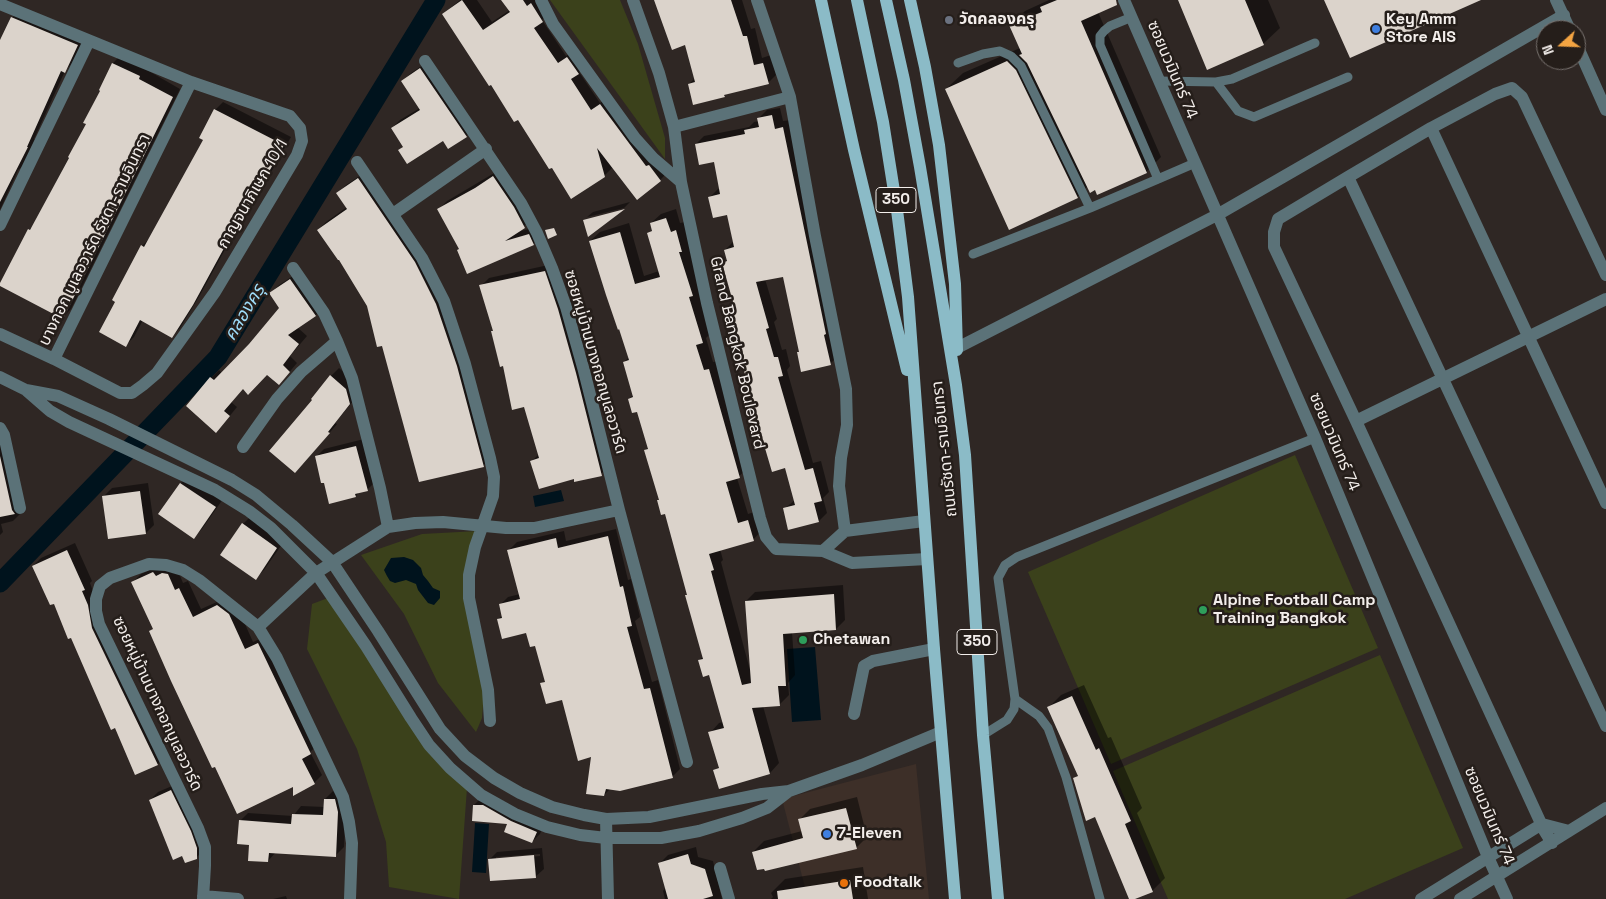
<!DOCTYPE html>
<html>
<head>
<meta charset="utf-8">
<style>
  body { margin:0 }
  #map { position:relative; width:1606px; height:899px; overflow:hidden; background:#2f2724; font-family:"Space Grotesk",sans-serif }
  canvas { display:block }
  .north { position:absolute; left:1536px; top:20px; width:50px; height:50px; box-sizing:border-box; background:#251e1a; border:1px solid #77716e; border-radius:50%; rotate:250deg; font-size:14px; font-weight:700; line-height:20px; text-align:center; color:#f3eeeb }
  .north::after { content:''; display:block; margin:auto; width:18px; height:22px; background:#f3a442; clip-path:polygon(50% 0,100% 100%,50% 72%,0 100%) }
</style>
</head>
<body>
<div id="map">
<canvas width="1606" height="899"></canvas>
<div class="north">N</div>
</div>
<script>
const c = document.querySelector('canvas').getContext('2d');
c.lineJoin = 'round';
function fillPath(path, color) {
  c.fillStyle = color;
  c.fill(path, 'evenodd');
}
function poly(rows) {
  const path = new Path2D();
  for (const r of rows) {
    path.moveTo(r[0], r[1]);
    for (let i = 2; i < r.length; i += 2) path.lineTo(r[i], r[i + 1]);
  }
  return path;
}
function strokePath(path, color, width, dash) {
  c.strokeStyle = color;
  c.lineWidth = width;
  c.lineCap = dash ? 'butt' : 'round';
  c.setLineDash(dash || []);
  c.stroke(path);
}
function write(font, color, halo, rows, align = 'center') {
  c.font = font + ' "Space Grotesk","Noto Sans Thai",sans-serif';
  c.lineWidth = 5;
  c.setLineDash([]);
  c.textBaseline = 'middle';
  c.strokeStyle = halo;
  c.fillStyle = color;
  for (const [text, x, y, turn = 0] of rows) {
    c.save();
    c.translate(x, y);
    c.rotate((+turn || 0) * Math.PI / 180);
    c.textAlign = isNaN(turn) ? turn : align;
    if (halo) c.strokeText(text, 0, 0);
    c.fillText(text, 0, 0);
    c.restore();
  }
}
fillPath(poly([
  [916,764,929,899,808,899,782,799]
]), '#3d2f28');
fillPath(poly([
  [550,0,620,0,638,44,665,138,665,159],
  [1295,455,1378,648,1111,764,1028,572],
  [478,531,464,579,484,693,482,718,476,732,438,683,404,614,361,555,422,534],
  [328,598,467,788,459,899,389,887,386,842,357,749,307,649,312,604],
  [1380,655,1463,848,1345,899,1168,899,1113,771]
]), '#3b411b');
fillPath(poly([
  [561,490,564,501,535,507,533,496],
  [404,557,413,560,421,568,423,575,428,581,433,588,440,591,440,598,434,605,428,603,418,590,416,584,406,580,395,583,390,581,387,576,384,570,391,558],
  [815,647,821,720,792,722,787,649],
  [475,823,489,824,486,873,472,872]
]), '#00131d');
fillPath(poly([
  [460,0,477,0,492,22,510,10,511,0,542,0,550,12,542,20,566,56,575,50,586,65,579,72,600,103,609,97,668,172,660,180,613,167,604,176,518,118,514,120,443,14],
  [655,0,742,0,751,29,755,28,762,58,771,55,776,75,768,83,727,93,724,96,689,84,695,78,686,44],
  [1049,0,1115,0,1098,12,1161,157,1146,172,1088,186,1077,197,946,89,963,73,1020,48,1010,25,1025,11],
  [1179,0,1268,0,1280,28,1263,44],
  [20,10,85,37,72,63,65,71,34,139,35,139,23,166,18,170,0,210,0,43,12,18],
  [121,55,180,89,71,309,63,317,29,230,33,226,87,123,113,63],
  [429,61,474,128,466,136,443,139,399,151,404,146,392,128,400,120,420,108,403,81,411,73],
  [223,102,291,137,257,197,250,204,200,295,180,328,172,336,143,320,134,337,126,345,116,301,142,246,150,238,204,139,215,110],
  [780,108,783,121,791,120,838,356,830,364,800,351,784,275,765,279,777,319,774,322,782,350,786,349,790,366,787,370,813,463,821,461,829,492,823,498,827,513,819,521,784,509,795,500,786,466,742,358,745,356,731,311,736,307,723,263,728,259,725,250,733,242,728,214,710,197,718,189,721,189,715,161,696,144,704,136,749,127,754,122,759,121,759,118,767,110],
  [501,169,532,219,517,232,537,227,541,236,533,244,460,248,439,209,447,201],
  [367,171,423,254,491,458,483,466,407,438,383,344,368,306,339,258,318,230,326,222,347,207,338,193,346,185],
  [630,202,624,208,587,217,593,212],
  [676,209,680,223,685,222,712,332,706,338,713,362,718,361,748,468,737,478,748,514,757,511,762,530,753,540,720,549,723,560,721,562,750,670,751,670,746,601,755,592,843,585,845,620,836,629,792,632,795,675,788,683,789,695,779,705,763,706,779,763,770,773,720,788,715,770,720,766,710,733,719,723,723,722,710,673,699,660,704,656,688,594,666,513,658,501,660,499,645,450,649,447,638,410,629,399,634,394,624,362,629,357,590,241,600,232,629,223,644,276,659,271,649,233,653,229,651,223,661,214],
  [553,264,609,466,601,474,575,477,532,461,539,454,525,406,504,364,492,332,494,330,481,286,489,278],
  [299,272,324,307,316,315,297,327,307,336,290,356,297,363,287,375,267,373,243,388,231,402,237,407,224,423,211,378,219,370,222,373,250,345,281,308,271,293,279,285],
  [339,368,354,381,358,395,335,423,337,424,303,464,314,400,331,376],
  [0,426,21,513,13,521,1,524,3,532,0,535],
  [364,439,375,482,367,490,360,491,356,496,316,457,324,449],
  [189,475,223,499,202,529,194,537,160,514,181,483],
  [148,483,154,525,146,533,104,496,112,488],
  [251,516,285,540,264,570,256,578,243,524],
  [616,529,628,580,631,579,640,617,635,621,652,682,658,680,680,769,672,777,611,788,604,795,593,756,563,699,542,684,546,680,536,644,527,632,498,619,503,615,500,605,508,597,520,594,509,550,517,542,564,531,566,541],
  [75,543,92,581,90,583,95,597,99,619,166,756,158,764,135,773,116,726,72,636,54,602,33,566,41,558],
  [161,565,176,566,183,583,188,581,201,609,226,598,237,606,253,642,266,636,318,745,310,752,322,775,314,783,295,785,150,632,154,628,133,582,141,574],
  [1084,685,1108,738,1111,737,1142,808,1137,813,1165,878,1152,891,1132,899,1130,899,1095,815,1074,779,1078,775,1049,707,1061,695],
  [179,783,204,849,196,858,150,800,158,792],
  [333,791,346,803,344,847,336,855,276,852,268,861,250,844,240,821,248,813,293,816,301,806,325,807,325,799],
  [482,797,544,824,540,834,532,842,509,823,474,805],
  [857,797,867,837,856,848,753,852,764,841,802,831,800,819,810,809],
  [696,847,698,857,713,861,722,899,665,899,663,891,666,887,660,863,668,855],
  [542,848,544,869,535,877,489,860,497,852],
  [540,854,540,856,496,860,496,857],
  [863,867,868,899,771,899,773,897,771,893,785,879],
  [286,896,287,899,273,899]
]), '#0007');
strokePath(poly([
  [0,583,218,357,436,0]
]), '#00131d', 19);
fillPath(poly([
  [462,0,483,30,510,12,501,0,523,0,527,6,531,3,543,22,534,28,558,63,567,57,579,74,571,79,591,110,600,104,646,166,649,165,661,181,637,200,597,148,605,177,571,199,552,168,549,169,518,120,514,122,491,85,489,86,442,14],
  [654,0,731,0,743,36,747,36,754,65,763,63,769,84,724,95,725,97,693,105,688,84,695,82,685,45,672,50],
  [1057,0,1116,0,1117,5,1081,21,1147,173,1097,195,1095,190,1090,193,1027,63,1019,55,1022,54,1009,25,1042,12,1040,7],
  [1178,0,1245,0,1264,45,1207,70],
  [1324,0,1481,0,1350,58],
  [11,17,78,45,65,73,61,71,27,147,28,147,0,202,0,40],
  [1007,61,1016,70,1078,198,1009,230,945,89],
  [112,63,140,76,139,79,173,97,63,319,0,286,0,283,28,229,30,230,69,158,68,157,86,124,83,123,100,91,99,90],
  [420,68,467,137,448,149,443,141,407,164,398,150,403,147,391,128,420,110,401,81],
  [214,109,284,145,249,207,247,206,193,305,172,338,140,320,126,347,99,332,115,302,112,300,141,245,144,247,203,140,199,138],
  [772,115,775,129,783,127,826,334,824,335,831,365,801,372,797,352,799,352,783,277,756,282,769,328,766,329,774,357,778,357,783,376,778,377,805,470,813,468,822,501,814,503,819,522,788,530,783,508,795,505,785,468,772,472,752,404,754,404,740,358,744,357,730,311,735,309,722,263,727,261,724,250,734,247,727,215,713,218,708,197,720,194,714,162,699,165,695,144,745,134,744,130,759,127,757,118],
  [493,176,514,207,525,228,505,241,529,234,534,245,467,274,457,250,459,249,437,209,475,188],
  [358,178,415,262,436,304,457,366,484,467,419,482,382,346,377,347,367,306,339,260,338,260,317,230,347,209,336,193],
  [625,209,588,237,583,220],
  [666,218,671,232,676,230,682,252,679,252,693,296,689,297,703,343,696,345,704,370,709,369,740,478,726,482,738,523,748,520,754,541,709,554,714,570,711,571,742,685,751,683,745,601,834,594,836,630,783,634,786,686,778,686,780,706,752,708,770,774,719,789,713,770,719,768,708,732,724,728,709,675,703,677,698,660,703,659,685,595,687,595,665,514,661,515,657,500,659,500,644,450,648,449,637,412,632,413,628,399,633,397,623,362,629,360,619,329,618,330,606,295,589,241,620,232,635,284,660,277,647,233,652,231,650,223],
  [554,228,557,235,548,239,545,230],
  [545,271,558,309,576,373,602,476,574,482,574,479,539,489,530,461,539,458,524,407,512,410,503,366,500,367,491,331,493,331,479,285],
  [290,279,316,316,288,335,299,344,283,365,290,372,279,385,267,375,248,395,243,389,224,411,230,416,216,433,186,406,210,377,214,380,249,344,279,308,269,293],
  [330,375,346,389,350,404,328,432,330,433,295,473,269,451,312,400,311,399],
  [356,446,368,491,355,494,356,497,329,504,324,483,321,483,315,456],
  [0,456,12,510,15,514,0,517],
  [180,483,216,507,194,539,158,514],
  [140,491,146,534,108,539,102,496],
  [242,523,277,548,256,580,220,555],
  [608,536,620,587,623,586,632,626,627,627,644,689,650,688,673,778,620,791,606,789,604,796,586,794,591,757,578,761,562,700,546,704,540,683,545,682,535,646,530,647,526,633,502,639,497,619,502,618,499,604,520,599,507,550,556,538,558,548],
  [67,550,85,590,82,591,88,605,92,628,158,765,135,775,115,728,111,730,71,638,68,639,54,604,50,605,32,566],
  [153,572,156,576,162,573,168,574,175,590,179,588,193,617,217,605,229,614,245,649,258,643,311,754,302,759,315,784,293,796,293,787,237,814,215,767,212,768,171,681,149,631,153,629,131,582],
  [1072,696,1096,750,1099,748,1131,821,1125,824,1153,892,1135,899,1129,899,1095,817,1086,821,1073,778,1078,776,1047,707],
  [171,790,191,831,197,848,197,859,185,863,182,856,173,860,149,800],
  [324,799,335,799,338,812,336,857,269,853,268,862,248,861,249,845,237,844,239,820,291,824,292,814,323,815],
  [473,805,483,805,511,821,537,832,532,843,504,832,507,824,472,821],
  [846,808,857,849,765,871,764,869,757,870,752,852,803,838,798,819],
  [688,854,691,864,705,869,713,896,703,899,668,899,658,863],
  [534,855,536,878,490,881,488,859],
  [850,880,853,899,778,899,777,891]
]), '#dbd3cb');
strokePath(poly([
  [958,63,983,54,1000,51,1011,56,1021,66,1090,208,973,254],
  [1159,81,1216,82,1232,79,1315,43],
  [1216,82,1238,111,1254,117,1348,77],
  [1158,179,1195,163],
  [1090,208,1158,179,1100,45,1100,36,1104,31,1110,26,1132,17],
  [1015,699,1039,716,1048,728,1066,777,1100,899],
  [983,735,1007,720,1014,709,1015,699,998,578,1005,565,1017,557,1315,438]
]), '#5b7278', 9);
strokePath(poly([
  [541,0,553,24,635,138,653,158,681,182],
  [633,0,659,73,674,127,681,182,707,303,760,518,766,537,776,549,823,551,852,563,927,559],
  [757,0,790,97,815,236,846,389,847,425,841,458,839,486,845,531],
  [1124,0,1315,438,1488,857,1507,899],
  [1556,0,1570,30],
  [0,4,191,82,290,116,300,128,302,141,297,155,215,292,157,373,143,385,132,393,120,393,54,359],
  [1576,43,1606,110],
  [425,61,521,203,537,233,552,268,566,307,584,371,619,510,687,762],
  [674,127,790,97],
  [1431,128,1606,503],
  [357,162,422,258,444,301,465,364,490,458,494,477,493,496,475,547,469,575,469,598,488,690,490,721],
  [1348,177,1606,726],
  [393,214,486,149],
  [0,225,89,41],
  [293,268,324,313,337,341,352,378,380,488,388,527],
  [0,334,54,359,191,82],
  [957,348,1217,215,1564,15],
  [0,377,26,390,58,396,109,419,232,480,256,495,292,525,332,562,378,631,440,729,465,756,494,778,520,793,552,807,584,815,606,819,649,817,762,794,789,791,862,765,941,732],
  [27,391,50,411,69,422,215,490,249,511,271,528,316,573,366,646,411,718,429,745,450,768,481,795,515,814,547,827,580,835,606,838,661,838,699,831,742,818,767,808,789,791],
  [1356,421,1606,299],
  [0,428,4,435,20,508],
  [243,447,277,399,301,372,337,341],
  [823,551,845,531,924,521],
  [258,627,316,573,388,527,415,523,443,522,506,528,534,528,619,510],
  [854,714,864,666,873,661,934,649],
  [606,819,608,899],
  [1552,843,1544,830,1356,421,1274,247,1274,232,1278,219,1348,177,1431,128,1495,94,1512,88,1522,97,1606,275],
  [720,868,729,899],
  [203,896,238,899],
  [203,899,205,866,205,847,198,828,99,624,96,611,96,599,100,586,110,578,149,564,166,565,183,570,199,580,258,627,277,658,343,797,349,822,352,843,350,899],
  [1421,899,1542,824,1569,831],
  [1460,899,1606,808]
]), '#5b7278', 12);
strokePath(poly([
  [821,0,854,150,907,370],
  [857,0,883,122,897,210,908,297,934,649,955,899],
  [886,0,904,80,920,167,956,385,965,455,983,735,998,899],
  [910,0,925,67,939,145,955,284,957,350]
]), '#8bbbc7', 12);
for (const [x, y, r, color] of [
  [949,20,5,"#6b7280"],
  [1376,29,5,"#3f7fe0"],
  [1203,610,5,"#2e9e5b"],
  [803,640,5,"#2e9e5b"],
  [827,834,5,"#3f7fe0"],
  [844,883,5,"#e8710a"]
]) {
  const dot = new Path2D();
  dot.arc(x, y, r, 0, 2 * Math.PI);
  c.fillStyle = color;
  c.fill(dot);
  strokePath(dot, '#251e1a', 2);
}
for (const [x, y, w] of [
  [896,200,40],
  [977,642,40]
]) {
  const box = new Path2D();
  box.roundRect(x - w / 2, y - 12.5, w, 25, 4);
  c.fillStyle = '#251e1a';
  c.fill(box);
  strokePath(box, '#f3eeeb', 1);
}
write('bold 15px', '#f3eeeb', null, [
  ["350",896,200],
  ["350",977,642]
]);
write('bold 16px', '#f3eeeb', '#251e1a', [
  ["วัดคลองครุ",959,20],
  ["Key Amm",1386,20],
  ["Store AIS",1386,38],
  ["Alpine Football Camp",1213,601],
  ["Training Bangkok",1213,619],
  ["Chetawan",813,640],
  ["7-Eleven",837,834],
  ["Foodtalk",854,883]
], 'left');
write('16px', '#f3eeeb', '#251e1a', [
  ["ซอยนวมินทร์ 74",1172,70,67],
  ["กาญจนาภิเษก 10/1",253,194,-60],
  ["บางกอก บูเลอวาร์ด รัชดา-รามอินทรา",95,240,-64],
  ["Grand Bangkok Boulevard",737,353,77],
  ["ซอยหมู่บ้านบางกอกบูเลอวาร์ด",595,362,74],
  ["ซอยนวมินทร์ 74",1334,442,67],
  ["ถนนรัชดา-รามอินทรา",945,449,-96],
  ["ซอยหมู่บ้านบางกอกบูเลอวาร์ด",157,704,65],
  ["ซอยนวมินทร์ 74",1489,816,67]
]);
write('italic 18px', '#9edcf8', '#251e1a', [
  ["คลองครุ",245,313,-59]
]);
</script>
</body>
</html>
